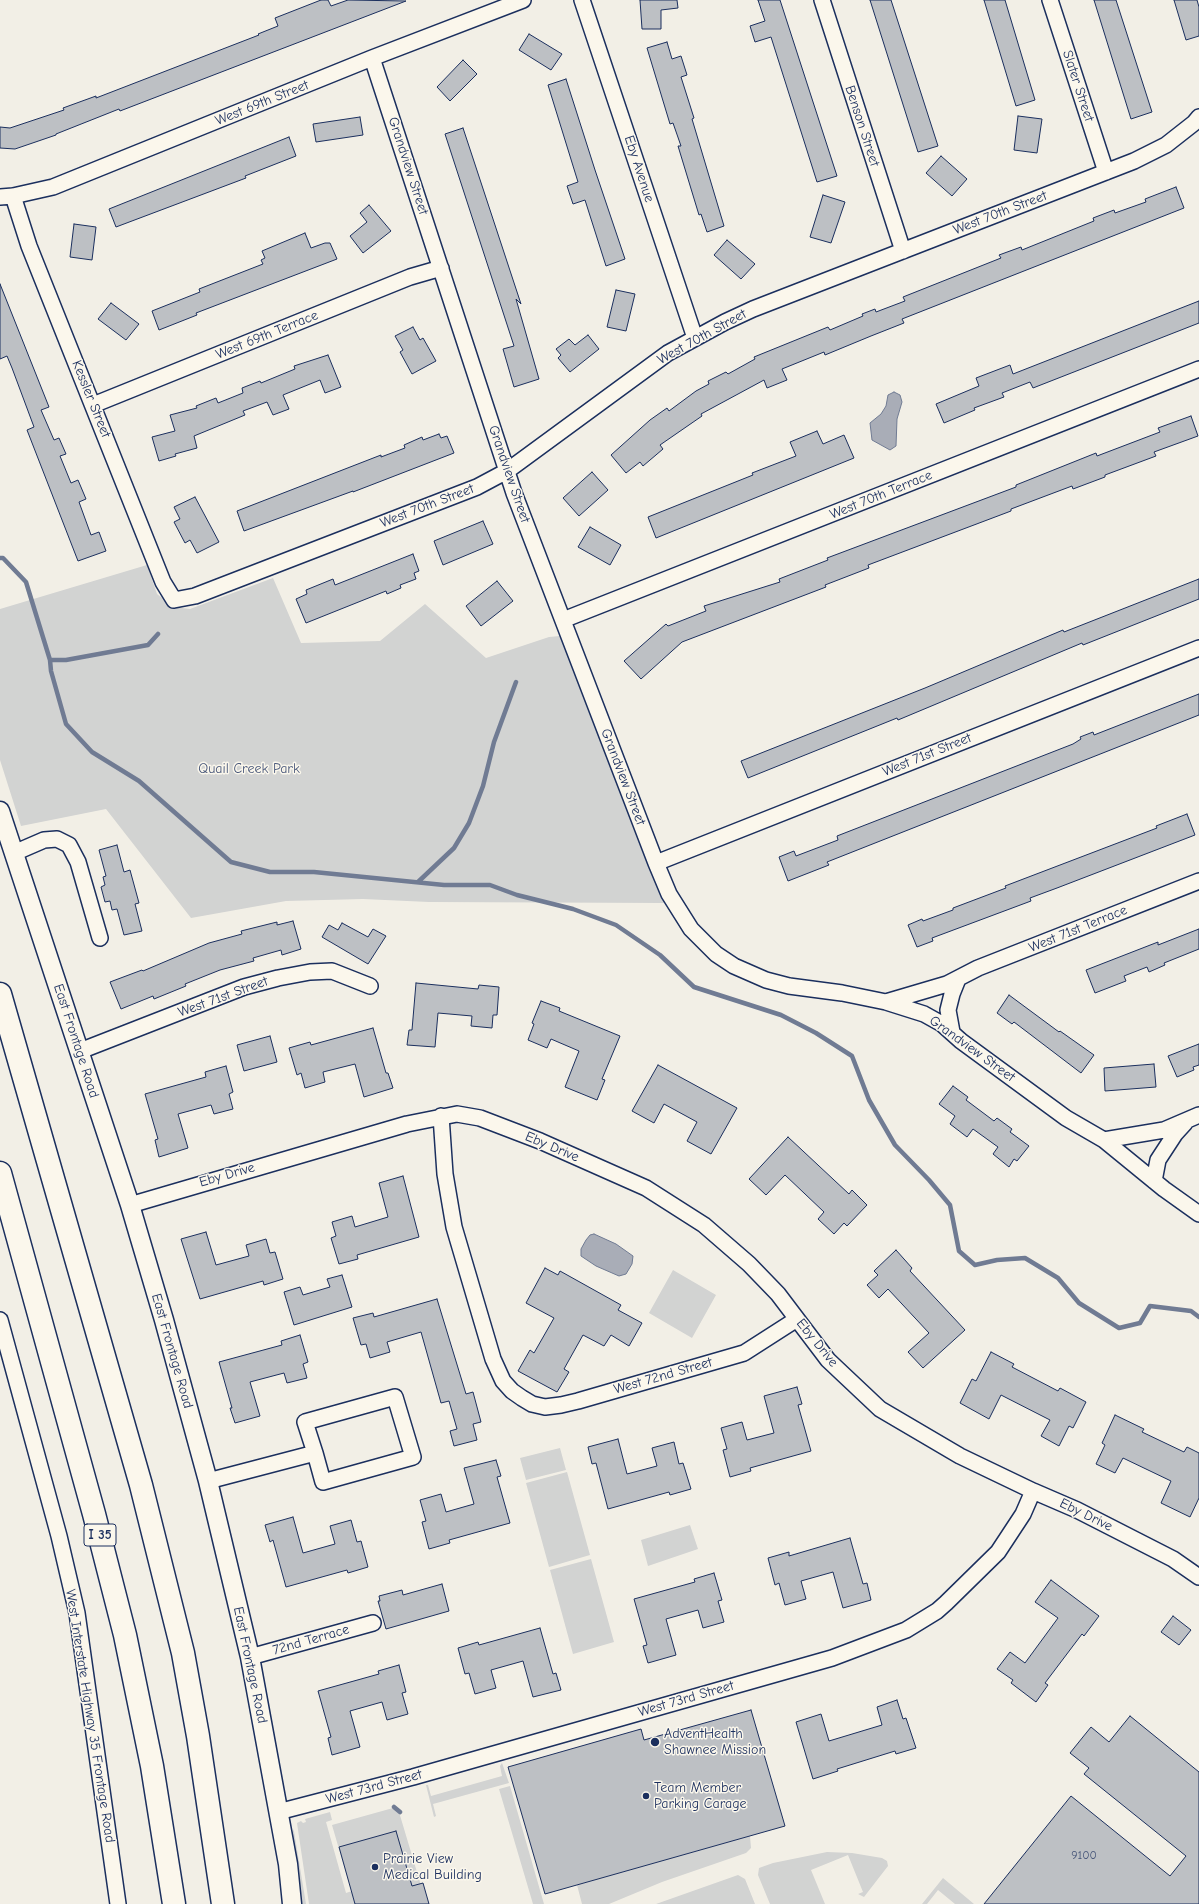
<!DOCTYPE html>
<html>
<head>
<meta charset="utf-8">
<style>
  body { margin:0 }
  canvas { display:block; background:#f2efe6 }
</style>
</head>
<body>
<canvas width="1199" height="1904"></canvas>
<script>
const c = document.querySelector('canvas').getContext('2d');
c.lineJoin = 'round';
function fillPath(path, color) {
  c.fillStyle = color;
  c.fill(path, 'evenodd');
}
function poly(rows) {
  const path = new Path2D();
  for (const r of rows) {
    path.moveTo(r[0], r[1]);
    for (let i = 2; i < r.length; i += 2) path.lineTo(r[i], r[i + 1]);
  }
  return path;
}
function strokePath(path, color, width, dash) {
  c.strokeStyle = color;
  c.lineWidth = width;
  c.lineCap = dash ? 'butt' : 'round';
  c.setLineDash(dash || []);
  c.stroke(path);
}
function write(font, color, halo, rows, align = 'center') {
  c.font = font + ' "Comic Neue",sans-serif';
  c.lineWidth = 3;
  c.setLineDash([]);
  c.textBaseline = 'middle';
  c.strokeStyle = halo;
  c.fillStyle = color;
  for (const [text, x, y, turn = 0] of rows) {
    c.save();
    c.translate(x, y);
    c.rotate((+turn || 0) * Math.PI / 180);
    c.textAlign = isNaN(turn) ? turn : align;
    if (halo) c.strokeText(text, 0, 0);
    c.fillText(text, 0, 0);
    c.restore();
  }
}
fillPath(poly([
  [147,565,157,594,174,607,190,609,273,578,301,643,380,641,425,604,486,658,549,637,560,636,665,903,429,902,363,899,286,901,191,918,106,809,21,826,0,760,0,609],
  [673,1270,716,1295,692,1338,649,1313],
  [560,1448,566,1470,526,1480,520,1458],
  [567,1472,590,1555,549,1567,526,1483],
  [690,1525,698,1549,648,1566,641,1540],
  [591,1559,614,1642,573,1654,550,1570],
  [502,1763,509,1783,433,1804,436,1816,434,1817,426,1785,428,1785,431,1796,502,1776,500,1766],
  [510,1786,544,1904,533,1904,499,1789],
  [393,1808,399,1812,422,1889,413,1892,396,1831,339,1847,350,1887,332,1825],
  [330,1812,332,1820,326,1822,346,1893,352,1891,355,1904,309,1904,297,1823,301,1821,303,1823,306,1822,305,1819],
  [294,1829,294,1831,306,1904,302,1904,292,1834],
  [750,1836,751,1848,746,1853,662,1882,609,1904,582,1904,577,1885],
  [827,1852,852,1853,882,1858,887,1861,888,1866,864,1897,858,1894,863,1892,848,1855,811,1870,825,1904,770,1904,758,1875,759,1868,773,1863],
  [738,1875,745,1879,755,1904,656,1904],
  [943,1878,974,1904,955,1904,938,1890,927,1904,922,1904]
]), '#d2d3d2');
const water = poly([
  [894,392,900,395,902,402,897,419,896,446,890,450,872,440,870,423,881,414,886,406,888,395,894,392],
  [594,1234,616,1244,633,1256,632,1264,626,1274,619,1276,596,1266,581,1256,581,1249,586,1240,590,1235,594,1234]
]);
fillPath(water, '#a9adb7');
strokePath(water, '#707b93', 1);
strokePath(poly([
  [0,558,3,558,26,582,50,660,51,671,66,724,92,752,139,781,231,862,270,872,314,872,444,885,490,885,517,895,573,909,616,925,660,955,694,987,781,1015,816,1033,852,1056,869,1100,895,1145,929,1180,950,1205,959,1251,975,1265,997,1260,1025,1258,1058,1278,1079,1303,1119,1328,1140,1323,1150,1306,1191,1311,1199,1317],
  [50,660,66,660,148,645,158,634],
  [418,882,454,848,469,823,483,786,494,742,516,682],
  [394,1807,400,1812]
]), '#707b93', 4.5);
const building = poly([
  [321,0,328,0,331,6,348,0,406,1,120,111,119,109,56,134,56,135,15,149,0,148,0,127,10,128,64,110,63,108,96,96,96,98,259,35,258,34,278,26,275,18,321,0],
  [640,0,677,0,678,8,661,10,661,29,642,29,640,0],
  [758,0,780,0,837,176,817,182,771,37,755,42,750,26,765,21,758,0],
  [870,0,891,0,938,146,918,152,870,0],
  [984,0,1005,0,1035,100,1016,106,984,0],
  [1094,0,1116,0,1152,112,1131,119,1094,0],
  [1174,0,1197,0,1199,7,1199,36,1186,40,1174,0],
  [529,34,562,54,551,70,519,50,529,34],
  [667,42,672,59,681,56,687,75,681,77,694,118,692,119,724,226,707,232,701,214,699,215,678,146,681,146,673,123,670,124,647,48,667,42],
  [463,60,477,74,450,101,437,87,463,60],
  [566,79,595,170,625,259,606,266,585,200,573,204,567,186,578,182,548,85,566,79],
  [1018,116,1042,119,1037,153,1014,150,1018,116],
  [360,117,363,135,316,142,313,124,360,117],
  [463,128,521,304,516,299,539,379,514,387,503,349,514,346,445,134,463,128],
  [289,137,296,156,245,176,246,178,116,227,109,209,289,137],
  [941,156,967,179,952,196,926,173,941,156],
  [1176,187,1184,208,902,319,904,323,871,336,825,355,824,352,782,369,787,380,767,388,764,380,701,414,702,416,660,445,663,449,643,466,640,462,626,473,611,455,650,420,667,408,669,411,696,391,709,384,708,381,726,372,728,374,755,359,754,357,828,327,830,330,863,316,862,314,875,309,876,312,905,301,903,297,1001,258,999,255,1021,247,1022,250,1094,221,1093,218,1114,210,1115,213,1146,202,1145,199,1176,187],
  [823,195,845,202,831,243,810,237,823,195],
  [369,205,391,231,363,253,350,236,367,222,360,213,369,205],
  [74,224,96,227,92,260,70,257,74,224],
  [305,233,311,248,325,243,330,243,337,259,196,313,197,315,159,330,152,311,200,292,199,289,263,264,261,260,265,258,262,251,305,233],
  [727,240,755,264,741,279,714,255,727,240],
  [0,284,49,407,41,410,54,440,59,438,66,454,60,456,71,483,78,480,86,499,79,502,91,535,99,532,106,551,78,561,27,430,34,427,12,368,7,356,0,359,0,284],
  [616,290,635,294,626,331,607,327,616,290],
  [1199,301,1199,323,1033,388,1030,382,1002,393,1004,397,974,408,975,410,944,423,936,404,979,386,976,378,1010,365,1013,374,1199,301],
  [111,303,139,324,126,340,98,319,111,303],
  [413,327,420,340,423,338,436,361,412,374,400,352,403,350,395,336,413,327],
  [588,335,599,349,570,372,558,358,561,355,556,349,569,339,575,345,588,335],
  [328,355,341,387,325,393,320,380,283,395,289,409,273,415,267,402,243,411,245,415,194,436,197,448,175,454,176,456,159,461,152,437,175,431,170,415,197,408,196,406,216,398,218,403,243,393,242,388,260,381,261,383,295,369,294,366,328,355],
  [1191,416,1198,436,1154,452,1156,456,1105,475,1105,477,1073,489,1072,486,1011,509,1011,511,868,565,869,568,825,585,826,587,682,642,641,679,624,661,666,624,668,626,706,611,704,606,780,582,779,579,828,560,827,558,1016,487,1016,485,1096,453,1097,456,1160,432,1158,428,1191,416],
  [817,431,823,444,844,435,854,458,656,538,648,517,753,475,752,473,796,456,790,442,817,431],
  [439,434,441,438,447,436,454,453,353,492,353,491,244,531,237,511,381,455,381,457,405,448,404,445,422,437,423,440,439,434],
  [592,472,608,490,579,516,563,498,592,472],
  [195,497,219,542,197,553,190,540,185,543,174,522,180,519,174,507,195,497],
  [483,521,493,544,443,565,434,541,483,521],
  [590,527,621,545,610,565,578,547,590,527],
  [413,554,419,571,414,573,416,579,400,585,401,588,387,594,386,591,306,623,296,599,307,594,306,590,333,579,335,585,413,554],
  [1199,579,1199,599,1083,645,1082,643,898,720,897,718,748,778,741,761,925,688,1063,630,1064,632,1199,579],
  [497,581,513,601,481,626,466,606,497,581],
  [1199,694,1199,715,827,862,829,865,788,881,779,857,794,851,796,856,838,840,837,836,1073,744,1081,739,1080,737,1093,732,1094,735,1199,694],
  [1187,814,1195,835,1057,888,1030,898,1031,901,932,938,933,941,917,947,908,925,922,919,923,921,953,910,953,908,1006,888,1005,886,1157,828,1156,826,1187,814],
  [117,845,124,872,130,870,139,903,135,904,142,931,124,935,117,909,112,910,110,901,105,902,101,887,105,885,103,877,106,876,99,850,117,845],
  [293,921,301,949,282,955,281,950,253,958,254,961,220,970,185,984,186,986,154,999,153,996,121,1009,110,982,142,970,143,971,209,943,242,934,241,931,277,922,277,925,293,921],
  [342,923,368,937,373,929,386,936,368,964,322,937,329,925,338,930,342,923],
  [1199,929,1199,949,1164,963,1165,965,1149,972,1147,967,1124,976,1126,981,1095,993,1086,970,1158,942,1158,945,1199,929],
  [416,983,478,989,479,985,499,987,497,1015,493,1015,492,1028,471,1026,472,1016,438,1013,435,1047,407,1045,409,1030,412,1030,416,983],
  [1009,995,1059,1032,1060,1031,1094,1055,1081,1073,1014,1022,1012,1024,997,1013,1009,995],
  [541,1001,560,1008,559,1011,620,1036,602,1079,605,1080,597,1100,565,1087,579,1051,551,1039,547,1048,528,1040,534,1024,532,1023,541,1001],
  [373,1028,386,1073,388,1073,393,1088,364,1097,355,1064,323,1072,325,1082,305,1088,301,1073,297,1075,289,1048,310,1042,311,1045,373,1028],
  [270,1036,277,1062,244,1071,237,1045,270,1036],
  [1199,1044,1199,1065,1193,1067,1194,1070,1177,1077,1168,1056,1199,1044],
  [1154,1064,1156,1087,1105,1091,1104,1068,1154,1064],
  [658,1065,737,1108,711,1154,687,1141,697,1122,664,1104,654,1123,632,1111,658,1065],
  [226,1066,233,1092,229,1094,233,1109,214,1114,211,1105,178,1114,188,1148,159,1157,155,1140,158,1139,145,1094,206,1077,205,1072,226,1066],
  [953,1086,968,1097,966,1100,994,1121,997,1118,1012,1129,1010,1132,1029,1146,1017,1161,1014,1159,1009,1167,993,1154,998,1147,973,1129,967,1137,950,1124,955,1116,939,1104,953,1086],
  [788,1137,849,1194,852,1190,867,1205,847,1226,844,1223,834,1234,818,1219,824,1212,785,1175,766,1195,749,1179,788,1137],
  [403,1176,419,1237,357,1255,358,1259,339,1264,331,1238,336,1236,332,1222,352,1216,355,1227,388,1217,379,1183,403,1176],
  [206,1232,216,1265,249,1256,246,1245,266,1239,270,1253,275,1252,283,1279,264,1285,263,1281,200,1299,181,1239,206,1232],
  [896,1250,912,1268,910,1271,965,1330,923,1368,908,1352,929,1333,888,1289,879,1298,867,1285,878,1275,874,1271,896,1250],
  [545,1268,558,1275,560,1271,621,1305,618,1310,642,1323,629,1346,611,1335,604,1346,583,1335,564,1369,569,1372,557,1392,518,1371,530,1350,534,1353,554,1318,526,1303,545,1268],
  [342,1275,352,1307,294,1325,284,1292,300,1287,303,1295,330,1287,327,1279,342,1275],
  [437,1299,466,1394,473,1392,481,1422,473,1424,477,1440,454,1446,450,1431,457,1429,449,1401,441,1403,421,1332,387,1342,390,1352,370,1358,366,1344,361,1345,353,1318,373,1313,374,1317,437,1299],
  [300,1335,308,1362,303,1364,307,1378,287,1383,284,1373,250,1382,260,1416,235,1423,230,1408,232,1408,219,1362,282,1345,281,1341,300,1335],
  [991,1352,1014,1364,1012,1367,1058,1391,1060,1388,1086,1402,1073,1428,1069,1426,1059,1446,1041,1436,1050,1420,1001,1395,989,1419,960,1403,972,1379,976,1381,991,1352],
  [797,1387,802,1404,798,1405,811,1451,750,1468,751,1471,730,1477,723,1450,727,1449,721,1428,742,1422,747,1440,774,1433,764,1396,797,1387],
  [1115,1415,1144,1429,1142,1432,1184,1452,1187,1447,1199,1453,1199,1498,1190,1517,1161,1503,1171,1481,1123,1458,1115,1473,1096,1464,1105,1445,1102,1443,1115,1415],
  [618,1439,627,1474,657,1466,652,1448,674,1442,679,1464,683,1463,691,1489,670,1495,669,1492,608,1509,596,1463,592,1464,588,1447,618,1439],
  [496,1460,501,1476,497,1477,510,1523,449,1540,450,1543,429,1549,422,1522,426,1521,420,1500,441,1494,446,1512,474,1504,464,1468,496,1460],
  [293,1517,303,1553,335,1544,330,1526,351,1520,357,1542,361,1541,368,1567,348,1573,347,1570,286,1587,273,1540,270,1542,265,1525,293,1517],
  [850,1538,863,1584,867,1583,871,1600,843,1608,833,1572,801,1581,806,1599,785,1605,779,1583,775,1585,768,1558,789,1552,789,1556,850,1538],
  [714,1573,722,1600,718,1601,724,1622,703,1628,698,1610,666,1619,676,1655,648,1663,643,1646,647,1645,634,1599,695,1582,694,1579,714,1573],
  [1051,1580,1099,1616,1084,1636,1082,1634,1045,1683,1048,1685,1036,1702,1011,1683,1013,1680,997,1669,1010,1652,1025,1663,1058,1618,1035,1602,1051,1580],
  [442,1584,449,1611,386,1629,378,1601,380,1601,379,1596,402,1590,403,1595,442,1584],
  [1173,1616,1191,1630,1179,1645,1161,1632,1173,1616],
  [540,1628,553,1674,556,1673,561,1690,533,1697,523,1661,491,1670,496,1688,475,1694,469,1673,465,1674,458,1648,478,1642,479,1645,540,1628],
  [399,1665,406,1692,402,1693,408,1714,387,1720,382,1702,350,1711,360,1747,332,1755,328,1738,331,1737,318,1691,379,1674,378,1671,399,1665],
  [897,1700,903,1719,906,1718,916,1748,896,1754,895,1751,837,1769,838,1771,813,1779,796,1722,821,1714,829,1741,882,1725,877,1707,897,1700],
  [751,1710,785,1826,545,1894,508,1767,641,1729,644,1740,751,1710],
  [1130,1716,1199,1772,1199,1904,984,1904,1071,1796,1170,1876,1186,1856,1084,1774,1089,1768,1070,1753,1091,1727,1109,1742,1130,1716],
  [396,1831,412,1886,423,1883,429,1904,355,1904,339,1847,396,1831]
]);
fillPath(building, '#bdc0c4');
strokePath(building, '#1b2f5e', 1);
const minor = poly([
  [582,0,695,338],
  [822,0,903,251],
  [1050,0,1106,172],
  [372,58,514,493,656,863,669,894,691,929,716,954,734,966,766,980,789,986,842,993,886,1002,924,1014,942,1024,961,1041,1066,1118,1104,1140,1164,1189,1199,1214],
  [13,196,29,246,163,582,174,600,195,596,477,487,507,471,668,353,725,322,753,309,1134,161,1166,145,1194,123,1199,117],
  [0,197,13,196,53,187,372,58,523,0],
  [93,405,410,277,441,268],
  [563,620,1199,369],
  [14,853,44,840,57,839,69,845,78,862,100,938],
  [656,863,1199,648],
  [886,1002,947,984,978,968,1199,881],
  [952,1032,948,1010,952,994,958,979],
  [80,1051,244,987,278,978,310,972,332,971,370,986],
  [441,1116,445,1174,454,1227,493,1359,503,1381,512,1391,522,1398,532,1404,545,1407,561,1405,578,1401,744,1353,797,1319],
  [1104,1140,1164,1130,1199,1115],
  [1154,1181,1158,1160,1175,1134,1185,1123],
  [130,1205,407,1124,457,1114,480,1118,540,1141,646,1188,704,1225,749,1264,778,1294,828,1360,880,1409,960,1456,1033,1491,1077,1510,1173,1559,1199,1577],
  [0,1320,59,1536,77,1613,118,1904],
  [208,1481,315,1453,305,1422,395,1397,413,1457,323,1482,315,1453],
  [250,1657,373,1623],
  [278,1812,413,1777,832,1658,906,1630,937,1611,946,1603,998,1552,1023,1514,1033,1491]
]);
const tertiary = poly([
  [0,811,130,1205,164,1320,208,1481,250,1657,288,1864,292,1904]
]);
const motorway = poly([
  [0,994,141,1485,183,1653,198,1736,223,1904],
  [0,1173,94,1514,125,1635,152,1766,174,1904]
]);
strokePath(minor, '#1b2f5e', 18);
strokePath(tertiary, '#1b2f5e', 21);
strokePath(motorway, '#1b2f5e', 25);
strokePath(minor, '#fbf7ec', 15);
strokePath(tertiary, '#fbf7ec', 18);
strokePath(motorway, '#fbf7ec', 22);
for (const [x, y, r, color] of [
  [655,1742,5,"#1b2f5e"],
  [646,1796,4,"#1b2f5e"],
  [375,1867,4,"#1b2f5e"]
]) {
  const dot = new Path2D();
  dot.arc(x, y, r, 0, 2 * Math.PI);
  c.fillStyle = color;
  c.fill(dot);
  strokePath(dot, '#fbf7ec', 1.5);
}
write('12px', '#445378', null, [
  ["9100",1084,1856]
]);
for (const [x, y, w] of [
  [100,1535,32]
]) {
  const box = new Path2D();
  box.roundRect(x - w / 2, y - 11, w, 22, 3);
  c.fillStyle = '#fbf7ec';
  c.fill(box);
  strokePath(box, '#1b2f5e', 1);
}
write('bold 13px', '#1b2f5e', null, [
  ["I 35",100,1535]
]);
write('14px', '#1b2f5e', '#fbf7ec', [
  ["Slater Street",1078,86,72],
  ["West 69th Street",262,103,-22],
  ["Benson Street",862,126,72],
  ["Grandview Street",408,166,72],
  ["Eby Avenue",639,169,72],
  ["West 70th Street",1000,213,-21],
  ["West 69th Terrace",267,335,-22],
  ["West 70th Street",702,337,-29],
  ["Kessler Street",91,399,68],
  ["Grandview Street",509,474,71],
  ["West 70th Terrace",881,495,-22],
  ["West 70th Street",427,506,-21],
  ["West 71st Street",927,755,-22],
  ["Grandview Street",623,777,69],
  ["West 71st Terrace",1078,929,-22],
  ["West 71st Street",223,997,-20],
  ["East Frontage Road",76,1041,72],
  ["Grandview Street",972,1049,36],
  ["Eby Drive",552,1147,23],
  ["Eby Drive",227,1175,-16],
  ["Eby Drive",817,1343,51],
  ["East Frontage Road",172,1351,74],
  ["West 72nd Street",663,1376,-16],
  ["Eby Drive",1086,1515,26],
  ["72nd Terrace",311,1640,-16],
  ["East Frontage Road",250,1665,78],
  ["West 73rd Street",686,1699,-16],
  ["West Interstate Highway 35 Frontage Road",90,1716,81],
  ["West 73rd Street",374,1787,-15]
]);
write('14px', '#49587b', '#fbf7ec', [
  ["Quail Creek Park",249,769]
]);
write('14px', '#1b2f5e', '#fbf7ec', [
  ["AdventHealth",664,1734],
  ["Shawnee Mission",664,1750],
  ["Team Member",654,1788],
  ["Parking Carage",654,1804],
  ["Prairie View",383,1859],
  ["Medical Building",383,1875]
], 'left');
</script>
</body>
</html>
